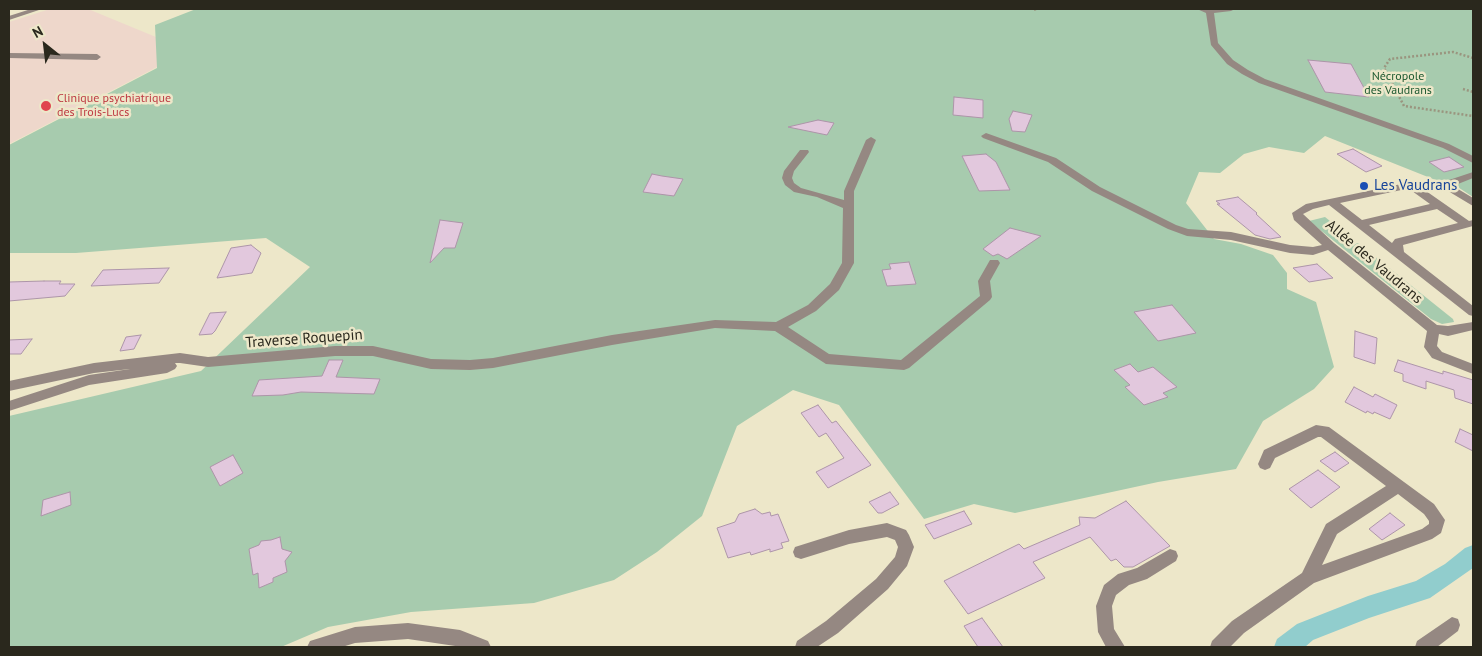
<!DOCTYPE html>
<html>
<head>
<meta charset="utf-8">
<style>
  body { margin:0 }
  #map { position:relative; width:1482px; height:656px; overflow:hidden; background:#ede7c9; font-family:"PT Sans",sans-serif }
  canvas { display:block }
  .frame { position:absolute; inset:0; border:10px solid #2a281d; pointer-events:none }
  .north { position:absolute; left:20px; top:20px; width:50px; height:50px; -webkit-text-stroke:4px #ede7c9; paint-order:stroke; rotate:331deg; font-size:14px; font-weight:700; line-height:20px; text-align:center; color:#2a281d }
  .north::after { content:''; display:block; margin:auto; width:18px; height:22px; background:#2a281d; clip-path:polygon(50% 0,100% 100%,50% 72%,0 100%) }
</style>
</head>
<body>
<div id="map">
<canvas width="1482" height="656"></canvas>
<div class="frame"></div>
<div class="north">N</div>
</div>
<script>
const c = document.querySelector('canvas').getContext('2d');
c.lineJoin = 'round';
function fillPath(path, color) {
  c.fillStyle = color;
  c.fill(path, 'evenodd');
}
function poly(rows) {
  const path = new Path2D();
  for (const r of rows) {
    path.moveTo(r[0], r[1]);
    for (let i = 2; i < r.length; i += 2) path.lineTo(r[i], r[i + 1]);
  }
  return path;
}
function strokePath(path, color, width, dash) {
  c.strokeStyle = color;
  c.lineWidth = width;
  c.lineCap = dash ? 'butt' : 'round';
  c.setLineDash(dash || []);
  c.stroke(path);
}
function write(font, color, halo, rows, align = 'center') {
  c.font = font + ' "PT Sans",sans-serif';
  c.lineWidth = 5;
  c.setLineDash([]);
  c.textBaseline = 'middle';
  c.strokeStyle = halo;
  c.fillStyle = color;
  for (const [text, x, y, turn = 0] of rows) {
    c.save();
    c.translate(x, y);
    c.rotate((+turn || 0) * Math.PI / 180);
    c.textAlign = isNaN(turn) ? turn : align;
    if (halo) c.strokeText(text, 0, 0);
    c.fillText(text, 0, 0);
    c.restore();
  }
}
fillPath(poly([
  [50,9,88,9,185,49,157,67,9,144,9,22]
]), '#eed7cb');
fillPath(poly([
  [196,9,1473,9,1473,197,1447,180,1438,181,1325,136,1304,153,1269,147,1244,154,1220,173,1199,172,1186,203,1214,239,1241,244,1273,255,1287,273,1287,289,1316,302,1334,367,1314,389,1263,421,1236,469,1158,482,1015,513,974,504,924,519,839,405,793,390,737,426,702,516,657,552,614,580,534,603,411,612,328,627,281,647,9,647,9,416,201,371,310,267,266,238,76,253,9,253,9,145,157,68,155,25],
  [1325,217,1355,241,1350,242,1353,245,1358,243,1453,319,1454,322,1442,324,1431,319,1309,221]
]), '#a7cbae');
fillPath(poly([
  [1473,545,1473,568,1430,598,1369,618,1313,640,1305,647,1274,647,1277,639,1297,624,1368,596,1416,581,1445,564,1465,548,1473,545]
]), '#91cdcd');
const building = poly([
  [1308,60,1351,64,1369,97,1325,92,1308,60],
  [954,97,983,100,983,118,953,115,954,97],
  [1013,111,1032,115,1025,132,1012,131,1009,119,1013,111],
  [818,120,834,123,827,135,788,127,818,120],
  [1353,149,1382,166,1366,172,1337,154,1353,149],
  [986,154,996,162,1010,190,979,191,962,156,986,154],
  [1449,157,1464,167,1444,172,1429,162,1449,157],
  [652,174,662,176,683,179,674,196,643,192,652,174],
  [1238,197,1257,213,1256,214,1281,237,1270,239,1255,235,1217,204,1220,204,1216,201,1238,197],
  [440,220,463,223,455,248,444,248,430,263,440,220],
  [1010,228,1041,236,1007,259,998,254,993,256,983,249,1010,228],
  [251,245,261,253,252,273,217,278,231,248,251,245],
  [909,262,916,284,887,286,882,270,891,269,889,264,909,262],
  [1317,264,1333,278,1309,282,1293,268,1317,264],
  [169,268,159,283,91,286,103,270,169,268],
  [44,281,61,281,59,284,75,284,65,296,9,301,9,282,44,281],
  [1172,305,1196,333,1158,341,1134,312,1172,305],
  [226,312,215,331,212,334,199,335,210,313,226,312],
  [1355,331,1377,338,1375,364,1354,357,1355,331],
  [141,335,134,349,120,351,126,337,141,335],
  [32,339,21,354,9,354,9,340,32,339],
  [329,360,343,360,336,377,380,379,374,394,301,392,283,395,252,396,259,380,322,376,329,360],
  [1398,360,1443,374,1443,371,1473,380,1473,404,1455,398,1454,390,1426,381,1426,389,1403,381,1403,374,1394,371,1398,360],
  [1130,364,1138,372,1153,367,1177,387,1163,393,1168,397,1144,405,1125,387,1130,385,1114,370,1130,364],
  [1354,387,1373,397,1375,394,1397,405,1390,419,1374,412,1373,414,1367,411,1366,413,1345,402,1354,387],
  [818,405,832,423,836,421,871,465,828,488,816,472,844,458,826,433,819,437,801,413,818,405],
  [1460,429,1473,435,1473,451,1455,442,1460,429],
  [1335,452,1349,463,1335,472,1320,461,1335,452],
  [233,455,243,473,220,486,210,467,233,455],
  [1318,470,1340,487,1311,508,1289,489,1318,470],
  [70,492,71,505,41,516,43,500,70,492],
  [890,492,899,504,882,513,878,513,869,502,890,492],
  [1126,501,1170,546,1133,567,1124,567,1116,559,1111,561,1090,537,1033,562,1045,578,968,614,944,581,1019,544,1024,549,1080,525,1079,517,1095,518,1126,501],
  [755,509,762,514,770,512,771,516,778,514,789,541,781,543,783,548,770,552,770,549,751,555,750,552,728,558,717,528,735,522,739,514,755,509],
  [964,511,972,524,934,539,925,525,964,511],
  [1390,513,1405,525,1382,540,1369,529,1390,513],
  [280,537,282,549,292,552,285,561,287,572,273,578,273,582,259,588,258,573,253,575,249,549,259,545,261,541,271,540,280,537],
  [982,618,1003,647,978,647,964,626,982,618]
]);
fillPath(building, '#e2c8dd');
strokePath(building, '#ad95a9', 1);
strokePath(poly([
  [1034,10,1036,9],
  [1473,58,1453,52,1390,59,1384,68,1404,106,1473,116],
  [1463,89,1473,92]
]), '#9a957f', 2.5, [2, 2]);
fillPath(poly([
  [31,9,42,9,9,20,9,16,31,9],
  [1197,9,1235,9,1231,11,1214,13,1218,43,1233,60,1248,70,1265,79,1449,144,1473,156,1473,163,1443,148,1259,83,1242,74,1227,64,1211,45,1206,13,1197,9],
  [9,53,97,54,101,57,97,60,9,58,9,53],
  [986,133,1056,158,1100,187,1176,225,1188,229,1231,232,1290,245,1313,247,1322,245,1294,220,1292,213,1306,204,1406,183,1416,186,1443,182,1473,172,1473,178,1453,186,1473,198,1473,206,1443,188,1426,191,1469,221,1473,220,1473,226,1403,245,1404,252,1473,306,1473,316,1469,315,1329,205,1313,209,1303,214,1334,243,1437,325,1448,326,1473,322,1473,330,1448,336,1439,334,1437,346,1442,352,1473,364,1473,374,1432,358,1424,347,1427,331,1328,250,1313,255,1290,253,1231,240,1187,236,1168,229,1092,191,1048,162,983,138,981,136,986,133],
  [1406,189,1412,191,1430,204,1362,220,1340,203,1406,189],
  [1437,209,1458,223,1395,239,1392,243,1369,225,1437,209],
  [871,137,876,140,854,191,854,263,839,290,816,311,788,327,829,354,901,360,980,296,978,281,990,260,998,260,1000,263,990,281,992,297,990,300,909,368,904,370,826,364,775,331,715,328,612,345,493,368,470,370,431,369,373,356,335,356,208,367,180,363,175,363,177,366,175,369,167,373,89,385,9,411,9,401,89,375,130,369,94,373,9,391,9,381,94,363,180,353,208,357,335,346,373,346,431,359,470,360,493,358,612,335,715,320,776,322,808,305,830,284,842,263,843,208,817,197,794,192,785,185,782,178,784,171,800,150,808,150,809,152,794,171,792,178,794,183,801,188,844,200,844,191,866,140,871,137],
  [1316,425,1329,427,1434,504,1445,520,1441,533,1432,539,1314,583,1244,633,1230,647,1210,647,1212,641,1232,621,1302,573,1326,524,1386,486,1321,437,1318,437,1275,458,1270,468,1265,470,1260,468,1258,464,1264,450,1316,425],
  [1398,494,1424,514,1429,521,1429,524,1422,529,1322,565,1337,534,1398,494],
  [887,523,906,530,909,535,914,547,907,566,888,589,838,633,817,647,795,647,797,641,826,621,876,579,895,557,898,547,895,540,887,537,849,544,801,559,795,557,793,552,795,547,849,530,887,523],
  [1170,549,1176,551,1178,556,1176,561,1147,579,1129,585,1116,595,1112,606,1114,629,1125,647,1106,647,1098,632,1096,606,1104,585,1118,574,1137,568,1170,549],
  [1452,617,1458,619,1460,625,1458,631,1437,647,1415,647,1417,641,1452,617],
  [408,623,460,630,488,641,491,647,462,647,408,639,355,643,342,647,307,647,310,641,355,627,408,623]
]), '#958882');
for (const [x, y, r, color] of [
  [46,106,6,"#e0444e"],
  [1364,186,5,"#1a4fb4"]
]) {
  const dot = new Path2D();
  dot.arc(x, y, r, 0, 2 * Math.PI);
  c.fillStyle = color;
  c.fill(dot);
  strokePath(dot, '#ede7c9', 2);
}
write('12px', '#1b582f', '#ede7c9', [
  ["Nécropole",1398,77],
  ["des Vaudrans",1398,91]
]);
write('12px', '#be3a42', '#ede7c9', [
  ["Clinique psychiatrique",57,99],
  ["des Trois-Lucs",57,113]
], 'left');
write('15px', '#164399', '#ede7c9', [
  ["Les Vaudrans",1374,186]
], 'left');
write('15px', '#2a281d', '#ede7c9', [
  ["Allée des Vaudrans",1374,262,40],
  ["Traverse Roquepin",304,339,-4]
]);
</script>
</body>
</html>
